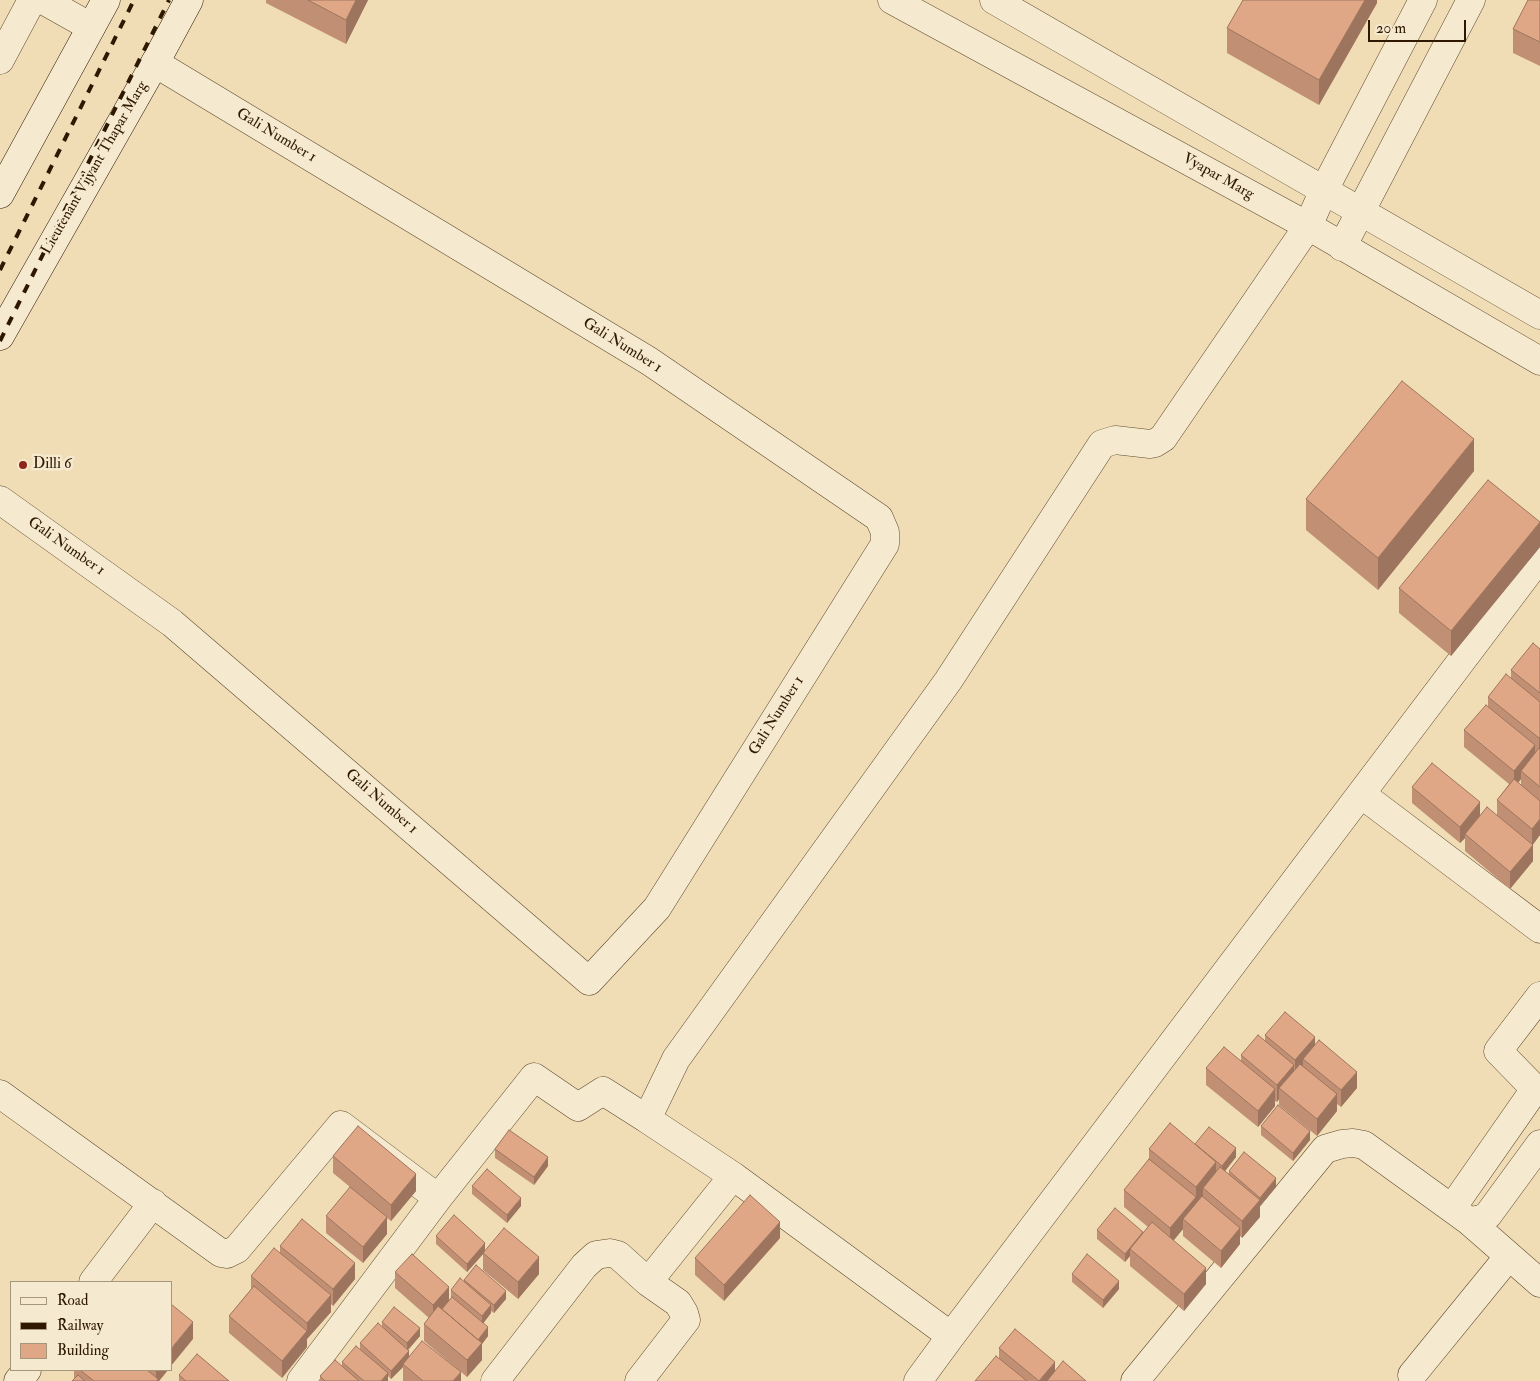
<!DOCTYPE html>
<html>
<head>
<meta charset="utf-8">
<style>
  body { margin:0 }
  #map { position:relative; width:1540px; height:1381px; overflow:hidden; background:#f0ddb5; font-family:"IM FELL Double Pica",serif }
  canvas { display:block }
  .legend { position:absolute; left:10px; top:1281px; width:162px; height:90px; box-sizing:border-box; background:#f5e9cf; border:1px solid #a5967c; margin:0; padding:6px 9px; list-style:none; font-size:15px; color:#2e1900 }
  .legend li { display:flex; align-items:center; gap:10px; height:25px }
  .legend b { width:25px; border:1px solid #a5967c }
  .scale { position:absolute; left:1368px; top:20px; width:98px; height:22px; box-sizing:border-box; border:2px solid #2e1900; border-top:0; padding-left:6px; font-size:15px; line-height:18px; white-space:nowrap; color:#2e1900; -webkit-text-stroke:4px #f5e9cf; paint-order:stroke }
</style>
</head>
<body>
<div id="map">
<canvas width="1540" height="1381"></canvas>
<ul class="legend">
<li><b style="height:6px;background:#f5e9cf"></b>Road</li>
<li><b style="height:6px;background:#2e1900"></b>Railway</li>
<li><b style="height:14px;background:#e0a787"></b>Building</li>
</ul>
<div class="scale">20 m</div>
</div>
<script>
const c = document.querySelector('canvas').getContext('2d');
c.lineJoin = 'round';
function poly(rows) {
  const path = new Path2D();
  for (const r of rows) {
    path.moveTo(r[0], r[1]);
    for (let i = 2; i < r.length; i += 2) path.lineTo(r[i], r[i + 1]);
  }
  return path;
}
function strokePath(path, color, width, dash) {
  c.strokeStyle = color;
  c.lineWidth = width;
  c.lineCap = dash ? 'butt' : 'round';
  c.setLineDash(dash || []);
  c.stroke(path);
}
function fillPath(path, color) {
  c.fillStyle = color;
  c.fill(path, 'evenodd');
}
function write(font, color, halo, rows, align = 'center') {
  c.font = font + ' "IM FELL Double Pica",serif';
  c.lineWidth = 5;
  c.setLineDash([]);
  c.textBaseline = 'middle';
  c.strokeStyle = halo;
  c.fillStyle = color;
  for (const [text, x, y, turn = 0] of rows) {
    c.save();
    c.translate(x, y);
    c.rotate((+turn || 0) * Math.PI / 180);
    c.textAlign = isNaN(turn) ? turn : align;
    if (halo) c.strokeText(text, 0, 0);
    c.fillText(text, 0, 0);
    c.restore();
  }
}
const minor = poly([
  [43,0,91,27],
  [892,0,1308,226,1540,361],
  [994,0,1540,315],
  [0,60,32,0],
  [1342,247,1471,0],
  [0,500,172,623,589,981,657,908,885,544,885,532,879,518,649,361,155,63],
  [1361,794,1540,929],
  [0,1094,221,1253,227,1254,237,1249,341,1125,438,1198],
  [1452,1208,1535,1089,1498,1051,1540,996],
  [1469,1221,1540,1283],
  [93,1282,153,1203],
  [648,1282,733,1176],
  [951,1336,733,1176,647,1119,676,1059,948,681,1102,444,1115,440,1150,444,1155,443,1163,438,1308,226,1324,190,1423,0],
  [1412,1375,1509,1256],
  [18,1381,27,1370],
  [301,1381,438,1198,534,1077,578,1107,603,1091,647,1119],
  [495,1381,584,1266,596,1255,610,1253,618,1255,648,1282,678,1303,684,1313,686,1320,639,1381],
  [918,1381,951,1336,1540,557],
  [1135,1381,1325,1149,1342,1144,1353,1143,1364,1145,1469,1221,1482,1219,1488,1215,1540,1144]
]);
const secondary = poly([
  [0,194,106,0],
  [0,336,155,63,189,0]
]);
strokePath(minor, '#5e4a2d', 29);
strokePath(secondary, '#2e1900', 29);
strokePath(minor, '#f5e9cf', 28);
strokePath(secondary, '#f5e9cf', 28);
strokePath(poly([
  [0,270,134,0],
  [0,341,169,0]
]), '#2e1900', 4, [9, 9]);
fillPath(poly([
  [266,0,368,0,346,44,266,3],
  [1377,0,1377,3,1319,105,1227,53,1227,28],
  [1540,0,1540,66,1513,53,1513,29],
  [1474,471,1378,590,1306,530,1306,499],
  [1540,547,1451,656,1399,613,1399,588],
  [1540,649,1540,835,1532,845,1533,861,1510,889,1465,851,1465,838,1460,843,1412,803,1412,787,1480,815,1497,815,1497,800,1509,784,1464,747,1464,730,1488,706,1488,697,1511,679,1511,670],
  [1521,779,1521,785,1518,783],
  [1265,1035,1315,1044,1357,1088,1341,1107,1337,1104,1337,1111,1317,1136,1279,1105,1279,1099,1277,1102,1275,1101,1275,1106,1258,1127,1206,1085,1206,1068,1241,1060,1241,1055,1265,1041],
  [1261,1126,1310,1140,1293,1161,1261,1135],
  [1195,1145,1236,1157,1225,1171,1229,1174,1229,1171,1276,1187,1260,1206,1260,1217,1242,1238,1240,1236,1240,1244,1221,1268,1183,1236,1183,1229,1173,1240,1206,1284,1184,1311,1130,1266,1130,1256,1125,1262,1097,1239,1097,1230,1143,1233,1148,1227,1124,1207,1124,1190,1149,1159,1149,1149],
  [495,1149,548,1166,534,1185,495,1158],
  [333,1156,416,1191,391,1221,387,1218,387,1234,363,1263,326,1233,326,1216,350,1187,333,1173],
  [472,1186,521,1206,507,1223,472,1194],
  [436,1236,485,1251,539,1274,518,1299,483,1270,483,1254,467,1272,436,1244],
  [780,1238,724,1301,695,1275,695,1258],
  [280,1246,355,1279,333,1306,331,1304,331,1312,307,1339,307,1347,282,1378,229,1333,229,1316,251,1289,251,1276,280,1253],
  [395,1272,449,1300,451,1298,451,1290,464,1282,464,1280,506,1299,494,1313,491,1311,491,1313,483,1323,488,1336,482,1344,482,1360,467,1377,424,1341,424,1324,429,1318,395,1288],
  [1072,1274,1119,1289,1103,1308,1072,1282],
  [382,1322,420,1336,408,1350,409,1356,461,1381,403,1381,403,1367,391,1379,388,1376,388,1381,320,1381,320,1376,342,1366,342,1362,360,1349,360,1343,382,1327],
  [999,1348,1055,1371,1086,1381,975,1381,999,1358],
  [74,1370,168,1370,159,1381,72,1381,74,1380],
  [179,1375,229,1381,179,1381]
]), '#c19074');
fillPath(poly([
  [356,0,368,0,346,44,346,20],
  [1365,0,1377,0,1377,3,1319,105,1319,80],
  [1474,439,1474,471,1378,590,1378,558],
  [1540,522,1540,547,1451,656,1451,631],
  [1540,737,1540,754,1539,755,1539,738],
  [1535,745,1535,762,1521,771,1521,779,1514,788,1514,771],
  [1480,802,1480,819,1465,834,1465,838,1460,843,1460,827],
  [1540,819,1540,835,1532,846,1532,829],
  [1533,845,1533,861,1510,889,1510,872],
  [1315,1037,1315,1054,1303,1059,1303,1068,1295,1077,1295,1060],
  [1294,1065,1294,1081,1279,1088,1279,1099,1277,1102,1277,1085],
  [1357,1072,1357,1088,1341,1107,1341,1090],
  [1275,1089,1275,1106,1258,1127,1258,1111],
  [1337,1094,1337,1111,1317,1136,1317,1119],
  [1310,1131,1310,1140,1293,1161,1293,1153],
  [1236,1148,1236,1157,1222,1175,1222,1166],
  [548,1157,548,1166,534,1185,534,1177],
  [1216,1162,1216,1179,1203,1188,1203,1196,1196,1204,1196,1187],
  [416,1174,416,1191,391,1221,391,1205],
  [1276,1178,1276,1187,1260,1206,1260,1198],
  [1196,1197,1196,1214,1183,1219,1183,1229,1170,1245,1170,1228],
  [521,1198,521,1206,507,1223,507,1215],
  [1260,1200,1260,1217,1242,1238,1242,1221],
  [387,1217,387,1234,363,1263,363,1247],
  [780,1222,780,1238,724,1301,724,1285],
  [1240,1228,1240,1244,1221,1268,1221,1251],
  [1143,1232,1143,1240,1130,1249,1130,1256,1125,1262,1125,1254],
  [485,1243,485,1252,467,1272,467,1264],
  [539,1257,539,1274,518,1299,518,1282],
  [355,1263,355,1279,333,1306,333,1289],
  [1206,1268,1206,1284,1184,1311,1184,1294],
  [1119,1281,1119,1289,1103,1308,1103,1300],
  [449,1287,449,1303,433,1322,433,1305],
  [506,1291,506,1299,494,1313,494,1305],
  [331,1295,331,1312,307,1339,307,1347,282,1378,282,1361,307,1331,307,1323],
  [491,1305,491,1313,482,1325,482,1316],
  [193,1322,193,1339,171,1366,171,1349],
  [488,1327,488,1336,482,1344,482,1360,467,1377,467,1360,476,1342],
  [420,1328,420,1336,407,1351,407,1343],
  [409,1351,409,1359,403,1364,403,1367,391,1379,391,1371],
  [1055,1362,1055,1379,1053,1381,1039,1381],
  [156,1370,168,1370,159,1381,156,1381],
  [461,1372,461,1381,453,1381],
  [388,1373,388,1381,381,1381]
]), '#9d755e');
const building = poly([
  [308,0,356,0,346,20,308,0],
  [1243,0,1365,0,1319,80,1227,28,1243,0],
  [1528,0,1540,0,1540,42,1513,29,1528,0],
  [1402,381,1474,439,1378,558,1306,499,1402,381],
  [1488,480,1540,522,1451,631,1399,588,1488,480],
  [1533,643,1540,649,1540,693,1511,670,1533,643],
  [1506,674,1540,702,1540,737,1539,738,1488,697,1506,674],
  [1486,705,1535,745,1514,771,1464,730,1486,705],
  [1539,748,1540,749,1540,787,1521,771,1539,748],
  [1432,763,1480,802,1460,827,1412,787,1432,763],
  [1514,779,1540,801,1540,819,1532,829,1497,800,1514,779],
  [1487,807,1533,845,1510,872,1465,834,1487,807],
  [1285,1012,1315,1037,1295,1060,1265,1035,1285,1012],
  [1258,1035,1294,1065,1277,1085,1241,1055,1258,1035],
  [1319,1040,1357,1072,1341,1090,1303,1059,1319,1040],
  [1224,1047,1275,1089,1258,1111,1206,1068,1224,1047],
  [1300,1064,1337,1094,1317,1119,1279,1088,1300,1064],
  [1278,1105,1310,1131,1293,1153,1261,1126,1278,1105],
  [1170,1123,1216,1162,1196,1187,1149,1149,1170,1123],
  [358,1126,416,1174,391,1205,333,1156,358,1126],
  [1209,1127,1236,1148,1222,1166,1195,1144,1209,1127],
  [509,1130,548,1157,534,1177,495,1149,509,1130],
  [1244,1152,1276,1178,1260,1198,1229,1171,1244,1152],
  [1149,1159,1196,1197,1170,1228,1124,1190,1149,1159],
  [1220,1167,1260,1200,1242,1221,1203,1188,1220,1167],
  [487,1169,521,1198,507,1215,472,1186,487,1169],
  [350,1187,387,1217,363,1247,326,1216,350,1187],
  [750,1195,780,1222,724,1285,695,1258,750,1195],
  [1202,1196,1240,1228,1221,1251,1183,1219,1202,1196],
  [1115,1208,1143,1232,1125,1254,1097,1230,1115,1208],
  [454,1215,485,1243,467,1264,436,1236,454,1215],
  [302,1219,355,1263,333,1289,280,1246,302,1219],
  [1152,1222,1206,1268,1184,1294,1130,1249,1152,1222],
  [504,1228,539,1257,518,1282,483,1253,504,1228],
  [274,1248,331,1295,307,1323,251,1276,274,1248],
  [412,1254,449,1287,433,1305,395,1272,412,1254],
  [1087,1254,1119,1281,1103,1300,1072,1274,1087,1254],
  [476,1265,506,1291,494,1305,464,1280,476,1265],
  [460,1278,491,1305,482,1316,451,1290,460,1278],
  [254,1286,307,1331,282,1361,229,1316,254,1286],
  [452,1297,488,1327,478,1340,442,1309,452,1297],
  [171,1304,193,1322,171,1349,171,1304],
  [438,1306,482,1343,467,1360,424,1324,438,1306],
  [394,1307,420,1328,407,1343,382,1322,394,1307],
  [378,1323,409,1351,391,1371,360,1343,378,1323],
  [1015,1329,1055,1362,1039,1381,999,1348,1015,1329],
  [422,1341,461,1372,453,1381,423,1381,403,1364,422,1341],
  [356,1346,388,1373,381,1381,364,1381,342,1362,356,1346],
  [197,1354,229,1381,186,1381,179,1375,197,1354],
  [996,1356,1027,1381,975,1381,996,1356],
  [335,1360,359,1381,325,1381,320,1376,335,1360],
  [1063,1361,1086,1381,1047,1381,1063,1361],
  [80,1370,147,1370,158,1379,157,1381,94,1381,80,1370],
  [78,1375,85,1381,72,1381,78,1375]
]);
fillPath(building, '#e0a787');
strokePath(building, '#9d755e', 1);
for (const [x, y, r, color] of [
  [23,465,5,"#8f2418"]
]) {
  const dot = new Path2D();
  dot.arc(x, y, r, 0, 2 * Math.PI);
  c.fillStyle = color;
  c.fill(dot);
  strokePath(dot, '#f5e9cf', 2);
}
write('15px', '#2e1900', '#f5e9cf', [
  ["Gali Number 1",276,136,31],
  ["Lieutenant Vijyant Thapar Marg",95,168,-60],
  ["Vyapar Marg",1218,177,29],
  ["Gali Number 1",622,346,32],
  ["Gali Number 1",66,547,35],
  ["Gali Number 1",777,716,-58],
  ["Gali Number 1",381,802,41]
]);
write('15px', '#2e1900', '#f5e9cf', [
  ["Dilli 6",33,465]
], 'left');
</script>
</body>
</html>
